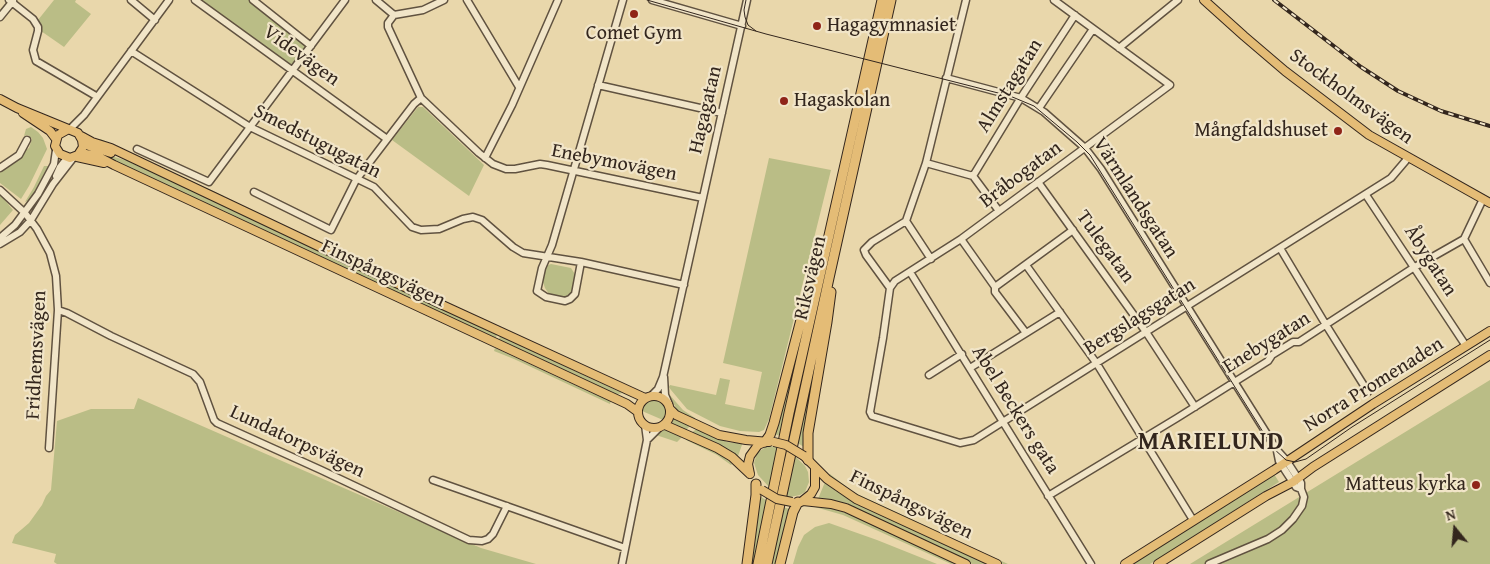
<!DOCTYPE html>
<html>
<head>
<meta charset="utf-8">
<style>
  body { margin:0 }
  #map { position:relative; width:1490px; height:564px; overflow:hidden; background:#e9d7ab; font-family:"Gentium Book Plus",serif }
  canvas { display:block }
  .north { position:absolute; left:1430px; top:504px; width:50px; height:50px; -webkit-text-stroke:4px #f1e5c8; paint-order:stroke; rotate:343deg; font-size:14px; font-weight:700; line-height:20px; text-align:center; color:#33261d }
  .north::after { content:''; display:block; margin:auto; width:18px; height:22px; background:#33261d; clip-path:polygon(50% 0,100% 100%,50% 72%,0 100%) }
</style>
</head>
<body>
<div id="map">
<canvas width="1490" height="564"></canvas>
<div class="north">N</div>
</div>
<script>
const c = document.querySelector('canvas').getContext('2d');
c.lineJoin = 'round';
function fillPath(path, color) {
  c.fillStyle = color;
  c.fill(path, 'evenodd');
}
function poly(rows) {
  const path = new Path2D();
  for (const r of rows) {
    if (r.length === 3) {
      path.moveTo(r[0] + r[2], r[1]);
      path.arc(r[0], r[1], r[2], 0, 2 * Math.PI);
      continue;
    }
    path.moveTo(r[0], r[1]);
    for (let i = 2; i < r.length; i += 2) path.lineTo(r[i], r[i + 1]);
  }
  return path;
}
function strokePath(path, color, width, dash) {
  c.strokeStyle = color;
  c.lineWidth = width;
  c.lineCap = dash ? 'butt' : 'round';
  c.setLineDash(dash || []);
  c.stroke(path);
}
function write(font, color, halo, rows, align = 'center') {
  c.font = font + ' "Gentium Book Plus",serif';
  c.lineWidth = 4.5;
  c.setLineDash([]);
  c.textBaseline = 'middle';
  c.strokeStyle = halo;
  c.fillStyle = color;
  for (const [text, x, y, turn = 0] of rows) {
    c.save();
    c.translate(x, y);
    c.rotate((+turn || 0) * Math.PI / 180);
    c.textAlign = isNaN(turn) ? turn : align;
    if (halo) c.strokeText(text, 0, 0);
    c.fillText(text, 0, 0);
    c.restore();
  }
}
fillPath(poly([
  [54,0,76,0,75,2,91,14,64,47,41,31,38,20],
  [201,0,249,0,307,47,292,66],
  [870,68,872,68,790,439,787,438],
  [418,107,423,107,484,165,469,196,392,140],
  [31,127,38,132,43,138,47,149,29,186,21,199,0,183,0,171,17,161,24,151,29,148,32,139,28,135,24,136,26,129],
  [100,139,103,140,224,196,223,198,98,140],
  [95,151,128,161,497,334,495,341,95,153],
  [769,158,831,170,769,419,764,430,759,432,740,431,720,426,687,409,671,390,669,387,670,385,716,395,720,378,730,380,725,404,754,410,762,372,723,363],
  [44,166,50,166,32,199,25,202,34,187],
  [0,194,13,210,0,225],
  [551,264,571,268,576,276,572,292,568,296,562,298,549,294,545,288,543,282,546,266],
  [809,303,781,436,774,434],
  [827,308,804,447,796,442],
  [500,336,622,393,613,396,498,342],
  [495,348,594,394,611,400,610,404,514,359,494,351],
  [1490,380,1490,564,1190,564],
  [668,393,683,410,695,418,693,421,678,412],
  [138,398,481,548,536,564,57,564,54,562,56,554,12,543,15,535,29,523,42,505,46,496,51,490,57,421,91,409,134,409],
  [651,400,658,400,664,405,666,411,663,420,642,411,645,404],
  [674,416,691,425,686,430,671,423],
  [698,428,727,442,734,443,743,442,738,456,691,433],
  [664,430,670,431,683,436,677,442,656,435],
  [687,438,720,454,732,464,731,465,717,455,686,440],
  [767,446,778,447,770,488,758,475,754,463,757,453],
  [793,454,805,466,808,472,809,482,805,492,800,495,790,497,784,496],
  [830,474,853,492,1008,564,1003,564,854,494,828,476],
  [1274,474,1279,482,1150,564,1132,564],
  [825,482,836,491,852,501,988,564,972,564,856,510,818,499],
  [760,496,767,501,755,564,750,564],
  [815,506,826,507,849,514,956,564,951,564,843,515,815,507],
  [782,507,790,509,776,564,771,564],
  [829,523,877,540,937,564,793,564,798,547,804,535,815,527]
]), '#babd86');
const minor = poly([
  [9,0,33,19,38,27,38,31,33,50,36,61,96,96],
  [131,0,155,20],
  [195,0,387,139],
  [253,0,311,46],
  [376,0,394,15,388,23,388,27,421,98,479,153,493,164,506,169,515,169,540,164,547,165,703,198],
  [467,0,519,87],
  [652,0,742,26],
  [1054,0,1170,85,961,239,895,281,890,288,883,338,870,412,872,416,960,443,974,440,1391,178,1408,158],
  [394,15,423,10,444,0],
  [0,17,13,1],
  [1119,48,1178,0],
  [131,51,250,127,374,187,412,227,421,230,439,229,463,219,473,217,482,220,513,247,523,253,581,262,684,285],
  [946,78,1021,98,1044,112,1085,148,1101,169,1277,450,1286,460,1301,483,1301,489,1304,497,1302,506,1293,519,1282,530,1268,539,1209,564],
  [598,85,722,113],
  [1039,108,1093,29],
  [69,130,84,115,169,0],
  [137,149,209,182,345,0],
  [485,158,512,105,558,0],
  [926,163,973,176,999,211],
  [0,168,19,155,27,140],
  [56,176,60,167,67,158],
  [973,176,1020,99,1075,15],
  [1038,182,1146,332,1195,407],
  [0,190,25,213,37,229,50,253,56,276,58,310,49,448],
  [254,192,331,230,356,180,414,104,421,98],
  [1366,195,1466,346],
  [906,221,931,259],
  [0,238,15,225,38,194,54,164,56,150],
  [961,239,995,287,995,292,1026,333],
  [1464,239,1490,283],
  [0,244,20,232,31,220,53,184,74,157],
  [1280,248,1326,325,1368,392],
  [581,262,575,294,570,299,565,301,546,297,537,291,542,268,552,245,623,0],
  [1026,265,1097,364,1193,520],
  [910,272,1091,564],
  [995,287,1073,230],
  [890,288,866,255,864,250,872,242,906,221,907,218,926,163,966,0],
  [58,310,67,313,111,336,193,374,200,382,214,420,217,423,321,470,469,540,482,541,488,539,493,534,507,506],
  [970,368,1060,312],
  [929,375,962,354],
  [664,377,665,395,669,404],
  [651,396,658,389,663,377,747,0],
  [647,440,660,427],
  [1277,451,1279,461,1296,487,1301,489],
  [433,480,625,548],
  [1048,496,1177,418,1268,361,1272,355,1293,342,1299,342,1413,268,1464,239,1483,199],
  [622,564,647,440,645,425]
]);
const major = poly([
  [1204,0,1244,36,1285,71,1369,135,1490,203],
  [0,99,17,108,78,133,82,140,83,147,78,155,70,158,60,154,55,146,58,135,67,130],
  [23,113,50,131,56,139],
  [81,136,92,142,111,148,436,302,645,398],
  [86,145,111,153],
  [80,153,97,156,114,165,627,404,638,412],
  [77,157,104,163],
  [654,412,16],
  [671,410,676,415,719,435,746,440,769,442],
  [665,425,717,448,732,457,750,474],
  [804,456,827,479,856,499,997,564],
  [750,474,748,464,750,456,758,445,765,442],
  [803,501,831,504,846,508,966,564],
  [801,502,811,494,815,487,815,469],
  [1125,564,1274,470,1373,404,1490,331],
  [1158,564,1266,496,1293,482,1313,467,1490,355]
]);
const highway = poly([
  [765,442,770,435,774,423,802,316,814,283],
  [808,460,808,433,827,322,831,292],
  [747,564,756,495,756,484],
  [758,564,789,413,882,0],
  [767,564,829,278,891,0],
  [780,564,793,512,798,502]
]);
strokePath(minor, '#605240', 9);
strokePath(major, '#33261d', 10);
strokePath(highway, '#33261d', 11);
strokePath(minor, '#f1e5c8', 6);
strokePath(major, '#e4bc76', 8);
strokePath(highway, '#e4bc76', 9);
strokePath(poly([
  [647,0,766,34,1010,96,1034,106,1077,142,1090,155,1273,448,1286,460,1295,462,1306,459,1352,427,1490,340],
  [746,0,744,10,745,17,748,25,756,31]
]), '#33261d', 1);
const rail = poly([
  [1274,0,1361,67,1398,91,1441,111,1490,126]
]);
strokePath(rail, '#33261d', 4);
strokePath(rail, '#f1e5c8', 2, [5.5]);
const majorBridge = poly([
  [774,442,786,445,804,456],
  [762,490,777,499,792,502]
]);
strokePath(majorBridge, '#33261d', 10, []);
strokePath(majorBridge, '#e4bc76', 8);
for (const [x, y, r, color] of [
  [634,14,5,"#8f2418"],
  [817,26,5,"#8f2418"],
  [784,101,5,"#8f2418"],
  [1338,131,5,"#8f2418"],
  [1476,485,5,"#8f2418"]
]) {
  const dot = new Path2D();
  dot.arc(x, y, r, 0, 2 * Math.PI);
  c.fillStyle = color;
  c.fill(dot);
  strokePath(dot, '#f1e5c8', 2);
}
write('20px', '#33261d', '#f1e5c8', [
  ["Hagagymnasiet",827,26],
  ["Comet Gym",634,34,"center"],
  ["Hagaskolan",794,101],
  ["Mångfaldshuset",1328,131,"right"],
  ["Matteus kyrka",1466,485,"right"]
], 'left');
write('20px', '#33261d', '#f1e5c8', [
  ["Videvägen",301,56,36],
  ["Almstagatan",1010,86,-58],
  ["Stockholmsvägen",1351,97,36],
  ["Hagagatan",706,110,-77],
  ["Smedstugugatan",317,142,27],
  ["Enebymovägen",614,163,11],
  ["Bråbogatan",1021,175,-37],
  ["Värmlandsgatan",1135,198,57],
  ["Tulegatan",1105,247,54],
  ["Åbygatan",1430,261,57],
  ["Finspångsvägen",383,274,25],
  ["Riksvägen",811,278,-77],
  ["Bergslagsgatan",1140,317,-32],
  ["Enebygatan",1267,343,-32],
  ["Fridhemsvägen",37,355,-87],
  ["Norra Promenaden",1374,385,-32],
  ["Abel Beckers gata",1015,410,58],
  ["Lundatorpsvägen",297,442,25],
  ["Finspångsvägen",911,505,26]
]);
c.letterSpacing = '1px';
write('bold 25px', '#33261d', '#f1e5c8', [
  ["MARIELUND",1211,443]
]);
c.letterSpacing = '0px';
</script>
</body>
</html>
